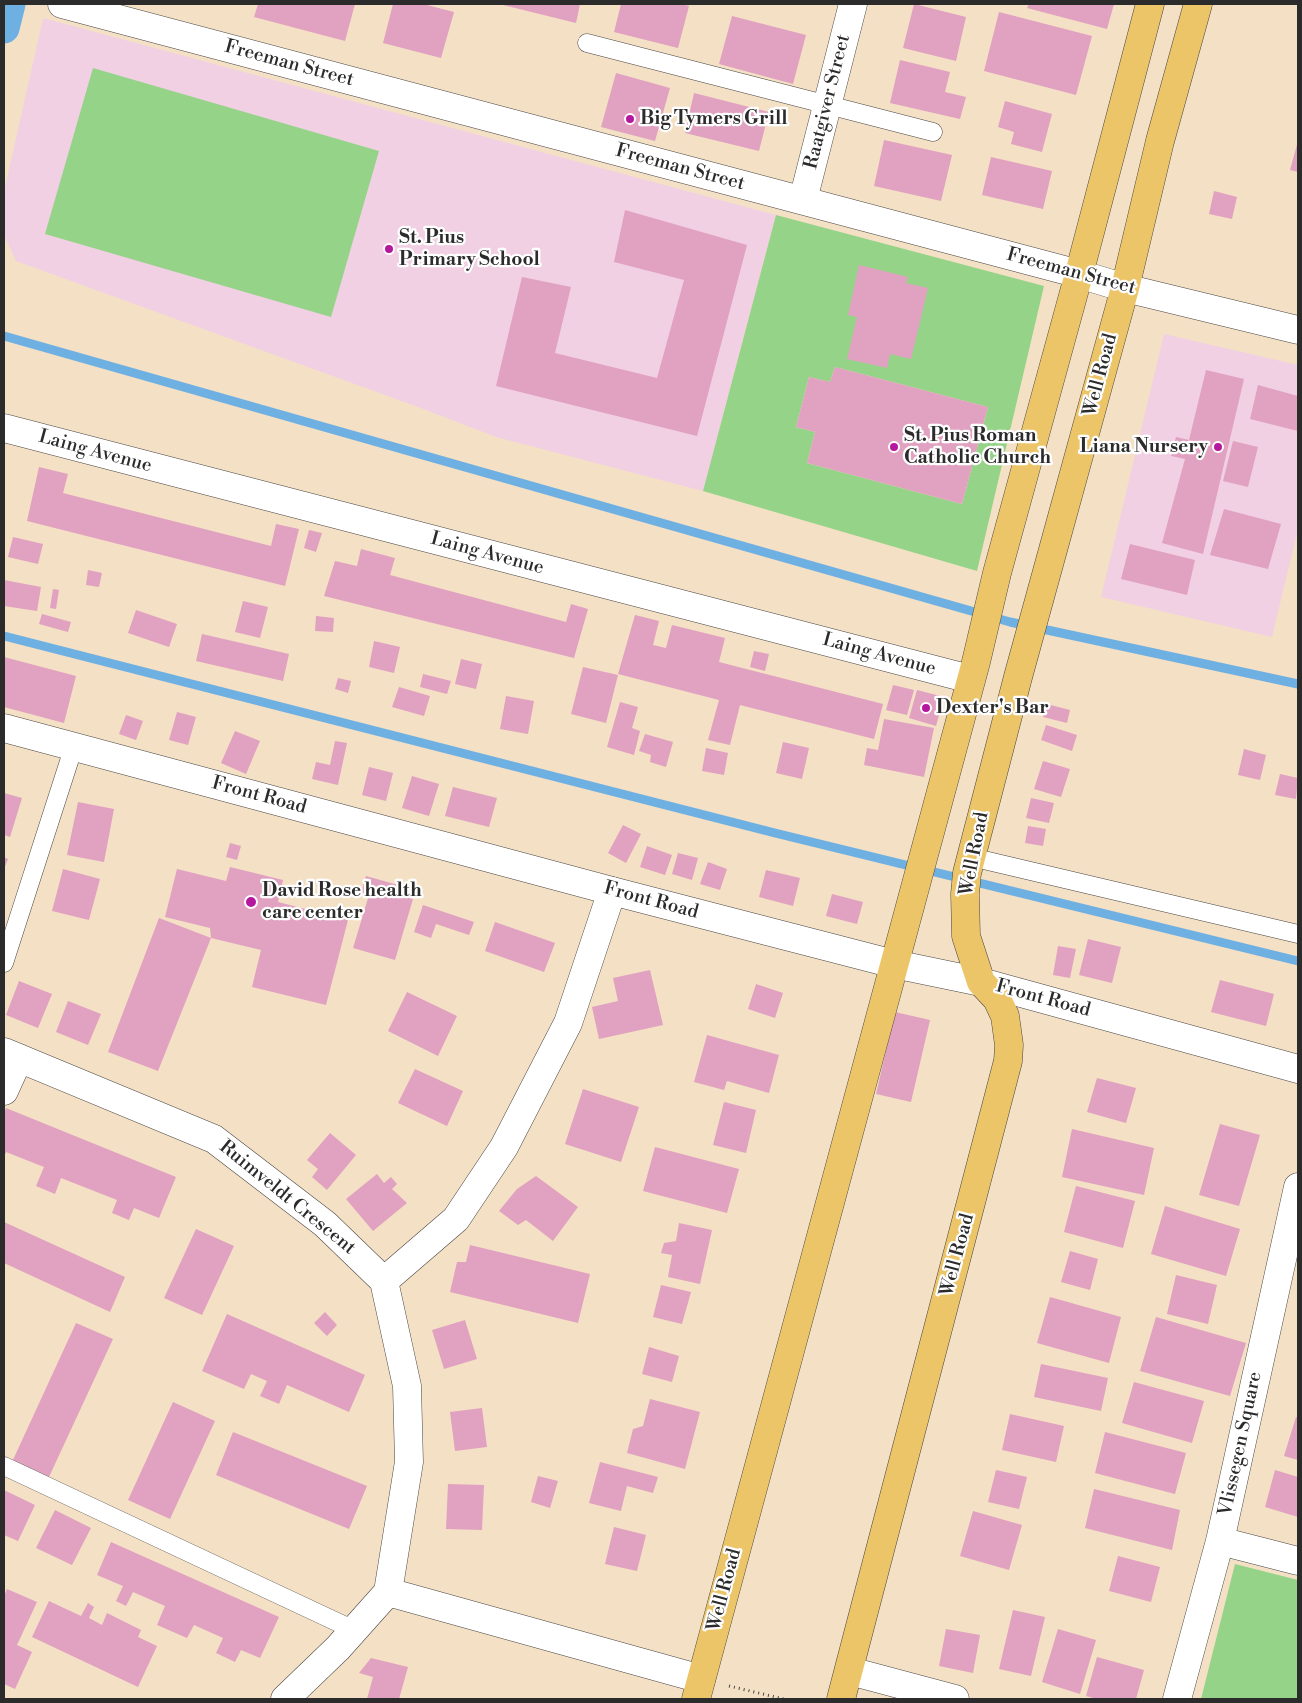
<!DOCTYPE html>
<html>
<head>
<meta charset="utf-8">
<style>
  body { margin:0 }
  #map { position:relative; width:1302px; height:1703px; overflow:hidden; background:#f4e0c5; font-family:"Libre Bodoni",serif }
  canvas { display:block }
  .frame { position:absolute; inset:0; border:5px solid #2b2b2b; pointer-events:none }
</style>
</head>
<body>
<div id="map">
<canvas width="1302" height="1703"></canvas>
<div class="frame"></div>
</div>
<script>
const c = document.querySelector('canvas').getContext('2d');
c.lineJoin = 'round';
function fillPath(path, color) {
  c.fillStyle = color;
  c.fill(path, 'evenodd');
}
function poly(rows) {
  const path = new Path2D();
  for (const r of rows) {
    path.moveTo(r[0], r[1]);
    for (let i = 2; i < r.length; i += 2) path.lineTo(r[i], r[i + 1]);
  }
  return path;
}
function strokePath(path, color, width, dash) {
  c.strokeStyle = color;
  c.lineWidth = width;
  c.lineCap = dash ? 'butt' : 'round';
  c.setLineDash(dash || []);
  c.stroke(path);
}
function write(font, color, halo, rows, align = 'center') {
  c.font = font + ' "Libre Bodoni",serif';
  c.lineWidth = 4.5;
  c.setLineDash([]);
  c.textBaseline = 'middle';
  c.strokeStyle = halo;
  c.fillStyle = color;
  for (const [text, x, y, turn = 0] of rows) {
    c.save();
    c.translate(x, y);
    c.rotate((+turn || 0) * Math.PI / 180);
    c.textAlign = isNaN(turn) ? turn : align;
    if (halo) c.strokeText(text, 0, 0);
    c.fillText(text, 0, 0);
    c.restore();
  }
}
fillPath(poly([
  [43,18,776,215,703,491,496,437,418,407,16,261,5,237,4,230,4,192],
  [1164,334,1298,365,1298,529,1272,637,1101,597]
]), '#f1d0e3');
fillPath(poly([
  [93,68,379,151,331,317,45,234],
  [776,215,1044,286,977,571,703,491],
  [835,367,988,407,962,504,807,463,815,432,796,427,809,377,830,382],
  [1235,1564,1298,1580,1298,1699,1201,1699]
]), '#95d388');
strokePath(poly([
  [4,336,1010,622,1298,684],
  [4,636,775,833,1298,961]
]), '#6fb0e3', 9);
strokePath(poly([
  [4,28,10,4]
]), '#6fb0e3', 31);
fillPath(poly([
  [258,4,355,4,345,41,254,17],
  [393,4,423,4,454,12,441,58,383,43],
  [499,4,580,4,576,23],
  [621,4,682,4,689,6,678,48,614,32],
  [914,4,966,17,956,61,903,48],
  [1029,4,1114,4,1107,29,1027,8],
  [999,12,1092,36,1076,95,984,71],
  [732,16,806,35,793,84,719,64],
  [900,60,950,72,945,92,966,97,960,119,890,103],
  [616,73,670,88,655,141,601,127],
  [694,93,769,112,759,151,685,133],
  [1005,101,1052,114,1042,152,1011,144,1014,132,998,127],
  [884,140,952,155,941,201,874,186],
  [1298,141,1298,172,1290,170],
  [991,157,1052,171,1043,209,982,195],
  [1214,191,1237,197,1232,219,1209,214],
  [625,210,747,245,697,436,496,386,522,277,571,287,555,353,657,378,684,280,614,262],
  [859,265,908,277,906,283,928,288,911,359,890,354,887,368,847,359,857,317,848,315],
  [835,367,988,407,962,504,807,463,815,432,796,427,809,377,830,382],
  [1206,370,1244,379,1203,554,1162,543,1185,459,1171,456,1176,437,1189,440],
  [1258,385,1298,396,1298,431,1250,419],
  [1233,441,1258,447,1248,487,1223,481],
  [39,467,68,474,63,493,271,546,276,524,299,529,285,586,27,521],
  [1224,509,1281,524,1268,569,1210,555],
  [309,530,322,533,316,552,304,548],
  [13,537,43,544,38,564,8,557],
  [1130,544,1195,560,1187,595,1121,579],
  [361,549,395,558,390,575,566,622,571,604,588,609,574,658,324,596,335,561,357,566],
  [88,570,102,573,99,587,86,585],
  [4,580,41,587,37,611,4,606],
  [53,589,59,590,56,609,50,608],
  [243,601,268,607,260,638,235,632],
  [136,610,177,624,169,647,128,633],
  [42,614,71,622,68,632,39,624],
  [635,615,659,621,653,645,666,648,672,625,725,638,719,662,883,704,874,739,740,705,730,745,708,740,719,700,618,674],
  [316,616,334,618,333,632,315,631],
  [202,634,289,654,283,681,196,661],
  [374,641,400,647,394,673,369,667],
  [754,651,769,654,765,671,750,667],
  [4,657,76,676,64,723,4,707],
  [461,659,482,664,476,689,455,684],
  [583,667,618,675,606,723,571,714],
  [423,674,451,681,447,694,420,687],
  [338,678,351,681,348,693,335,689],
  [893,685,914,690,907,715,886,710],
  [399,687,430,696,424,716,392,707],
  [917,690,944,697,936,726,909,718],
  [506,696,534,701,528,734,500,729],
  [620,702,638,707,632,728,640,731,634,755,607,747],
  [1047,704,1070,710,1067,723,1043,717],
  [177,712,196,717,188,745,169,740],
  [126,715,143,721,136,740,119,734],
  [884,719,934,728,924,777,864,765,867,748,878,750],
  [1046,725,1077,735,1072,751,1041,740],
  [235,731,260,741,246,774,221,763],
  [645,734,673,742,666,767,650,762,651,755,639,751],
  [335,741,347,743,338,785,312,779,316,762,330,765],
  [783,742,809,748,802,779,776,773],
  [706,748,728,753,724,775,702,771],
  [1244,749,1266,755,1260,780,1238,775],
  [1043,761,1070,769,1061,797,1034,789],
  [369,767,393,773,386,801,362,795],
  [1280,774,1298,778,1296,799,1275,795],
  [412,776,439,784,429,816,402,808],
  [453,787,497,798,489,827,445,816],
  [4,793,22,798,10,837,4,835],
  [1031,798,1054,803,1049,823,1026,818],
  [78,802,114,809,104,862,67,855],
  [623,825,641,834,626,863,608,853],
  [1028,826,1046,829,1043,846,1025,843],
  [230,843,241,846,237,860,226,857],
  [647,846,672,855,665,875,640,867],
  [678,853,698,858,692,880,672,874],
  [4,857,8,859,4,869],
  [708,862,727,869,720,890,700,884],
  [230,867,283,880,278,902,348,920,326,1005,252,987,261,950,211,938,210,928,165,917,177,869,226,881],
  [63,869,100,879,89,920,52,911],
  [766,870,800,878,793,906,759,897],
  [366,876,398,885,395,894,413,899,395,960,353,948,369,895,361,893],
  [832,894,863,902,857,924,826,916],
  [423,905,474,922,469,935,436,924,431,938,414,932],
  [159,918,211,938,158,1071,108,1052],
  [495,922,555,943,544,972,485,951],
  [1088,939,1121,947,1112,983,1079,975],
  [1058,946,1076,949,1070,978,1053,975],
  [650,970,663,1025,599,1039,592,1007,618,1001,613,978],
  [1220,980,1274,994,1266,1026,1211,1012],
  [19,981,52,994,38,1028,6,1015],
  [756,984,783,993,775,1018,748,1009],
  [407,992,457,1016,438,1056,388,1031],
  [68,1001,101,1014,88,1045,56,1032],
  [895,1012,930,1020,911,1102,876,1094],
  [707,1035,779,1055,769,1093,727,1081,724,1090,694,1082],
  [415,1069,463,1091,447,1126,398,1103],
  [1097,1078,1136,1088,1126,1123,1087,1112],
  [583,1089,639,1107,621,1162,565,1144],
  [724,1102,756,1110,746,1153,713,1145],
  [6,1108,176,1177,159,1218,134,1208,129,1220,112,1213,117,1200,61,1178,55,1194,36,1186,44,1167,6,1152,4,1158,4,1114],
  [1220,1124,1260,1135,1239,1206,1199,1195],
  [1072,1129,1154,1148,1144,1195,1062,1177],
  [330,1133,356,1155,327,1190,312,1177,318,1169,307,1160],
  [655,1147,739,1169,727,1213,643,1191],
  [377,1174,384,1183,391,1177,397,1184,392,1189,407,1203,373,1231,346,1199],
  [536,1176,578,1207,553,1241,526,1220,518,1225,499,1211,517,1189],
  [1076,1186,1135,1201,1123,1248,1064,1232],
  [1165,1206,1240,1229,1226,1276,1151,1254],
  [4,1222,125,1277,110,1312,4,1263],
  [679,1223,712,1230,700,1284,668,1277,672,1255,661,1253,664,1243,676,1241],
  [196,1229,234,1246,202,1315,164,1298],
  [470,1245,590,1274,578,1323,450,1292,457,1262,466,1262],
  [1070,1251,1098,1259,1090,1290,1061,1282],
  [1176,1275,1217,1285,1208,1324,1167,1314],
  [661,1285,691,1292,682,1324,653,1317],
  [1050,1297,1121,1317,1109,1363,1037,1343],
  [325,1312,337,1325,327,1336,314,1323],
  [227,1314,365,1375,349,1412,287,1385,279,1404,260,1396,267,1381,251,1374,244,1389,202,1371],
  [1156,1317,1246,1343,1230,1396,1140,1371],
  [465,1320,477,1359,444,1369,432,1330],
  [76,1323,113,1339,48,1479,12,1462],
  [649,1347,679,1356,672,1382,642,1374],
  [1041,1364,1108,1378,1101,1411,1034,1397],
  [1134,1382,1204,1401,1192,1443,1122,1423],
  [650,1399,700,1412,685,1469,627,1453,633,1429,643,1426],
  [173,1402,215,1421,170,1519,128,1500],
  [482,1408,487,1447,455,1451,450,1412],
  [1010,1414,1064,1426,1056,1462,1002,1450],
  [1296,1417,1298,1418,1298,1460,1284,1456],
  [233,1432,367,1486,349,1529,216,1475],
  [1105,1432,1186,1453,1175,1494,1095,1473],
  [600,1462,658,1477,653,1493,627,1486,621,1511,589,1503],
  [996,1470,1027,1477,1019,1509,988,1502],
  [1275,1470,1298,1477,1298,1517,1265,1507],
  [538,1476,558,1481,550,1508,531,1502],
  [448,1484,484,1485,482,1530,446,1529],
  [1094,1489,1180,1510,1172,1550,1085,1528],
  [4,1490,35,1505,18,1541,4,1535],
  [55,1510,91,1528,72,1565,36,1548],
  [973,1511,1022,1525,1009,1570,960,1556],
  [614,1527,646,1535,637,1571,605,1564],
  [111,1542,279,1617,260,1658,241,1650,235,1662,216,1653,223,1638,194,1625,187,1638,157,1625,165,1606,133,1592,126,1606,116,1601,123,1586,97,1575],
  [1118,1556,1160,1567,1151,1602,1109,1591],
  [7,1589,37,1602,17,1645,32,1652,15,1689,4,1684,4,1596],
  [49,1601,81,1616,88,1603,94,1607,89,1618,102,1625,107,1613,141,1630,138,1637,157,1646,138,1687,32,1637],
  [1013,1610,1045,1617,1031,1676,999,1669],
  [946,1629,980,1635,973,1673,939,1666],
  [1058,1629,1096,1640,1080,1694,1042,1682],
  [1097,1657,1144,1670,1136,1699,1097,1699,1086,1696],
  [371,1658,408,1667,399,1699,367,1699,373,1677,359,1673]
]), '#e1a1c0');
const service = poly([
  [587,43,933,132],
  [971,857,1298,934],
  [4,963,74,746],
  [4,1466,354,1630]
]);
const minor = poly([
  [62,4,1079,274,1125,288,1298,330],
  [803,200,853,4],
  [4,428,970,679],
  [4,1052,214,1139,325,1224,384,1281,407,1386,409,1462,388,1592,338,1648,285,1699],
  [4,1091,19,1058],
  [384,1281,456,1219,504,1147,568,1023,612,891],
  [1220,1541,1298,1561],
  [388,1592,701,1679],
  [850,1671,955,1699],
  [1177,1699,1220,1541,1298,1187]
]);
const tertiary = poly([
  [4,728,612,891,894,964,981,982,1298,1069]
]);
const primary = poly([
  [696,1699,976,662,997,573,1079,274,1150,4],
  [841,1699,1008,1061,1009,1045,1005,1016,997,999,981,982,966,936,965,894,967,873,1018,677,1125,288,1160,141,1198,4]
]);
strokePath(service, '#494642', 19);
strokePath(minor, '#494642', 29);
strokePath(tertiary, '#494642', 29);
strokePath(primary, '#494642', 29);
strokePath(poly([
  [729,1686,784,1699]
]), '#494642', 3, [1, 4]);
strokePath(service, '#fff', 18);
strokePath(minor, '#fff', 28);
strokePath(tertiary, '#fff', 28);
strokePath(primary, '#edc569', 28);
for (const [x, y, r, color] of [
  [630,119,5,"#b5179e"],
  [389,249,5,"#b5179e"],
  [894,447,5,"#b5179e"],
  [1218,447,5,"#b5179e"],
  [926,708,5,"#b5179e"],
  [251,902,6,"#b5179e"]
]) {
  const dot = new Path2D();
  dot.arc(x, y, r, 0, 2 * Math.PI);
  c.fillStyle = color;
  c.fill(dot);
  strokePath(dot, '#fff', 2);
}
write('19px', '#2b2b2b', '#fff', [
  ["Freeman Street",289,64,15],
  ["Raatgiver Street",828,102,-76],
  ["Freeman Street",680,168,15],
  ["Freeman Street",1071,272,15],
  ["Well Road",1101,375,-75],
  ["Laing Avenue",95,452,15],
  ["Laing Avenue",487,554,15],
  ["Laing Avenue",879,655,15],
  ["Front Road",259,796,15],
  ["Well Road",975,854,-79],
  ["Front Road",651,901,15],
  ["Front Road",1043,999,15],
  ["Ruimveldt Crescent",287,1198,39],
  ["Well Road",958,1255,-75],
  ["Vlissegen Square",1241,1444,-78],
  ["Well Road",725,1590,-75]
]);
write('bold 19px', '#2b2b2b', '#fff', [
  ["Big Tymers Grill",640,119],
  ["St. Pius",399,238],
  ["Primary School",399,260],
  ["St. Pius Roman",904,436],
  ["Catholic Church",904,458],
  ["Liana Nursery",1208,447,"right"],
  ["Dexter's Bar",936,708],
  ["David Rose health",262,891],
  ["care center",262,913]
], 'left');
</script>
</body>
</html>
